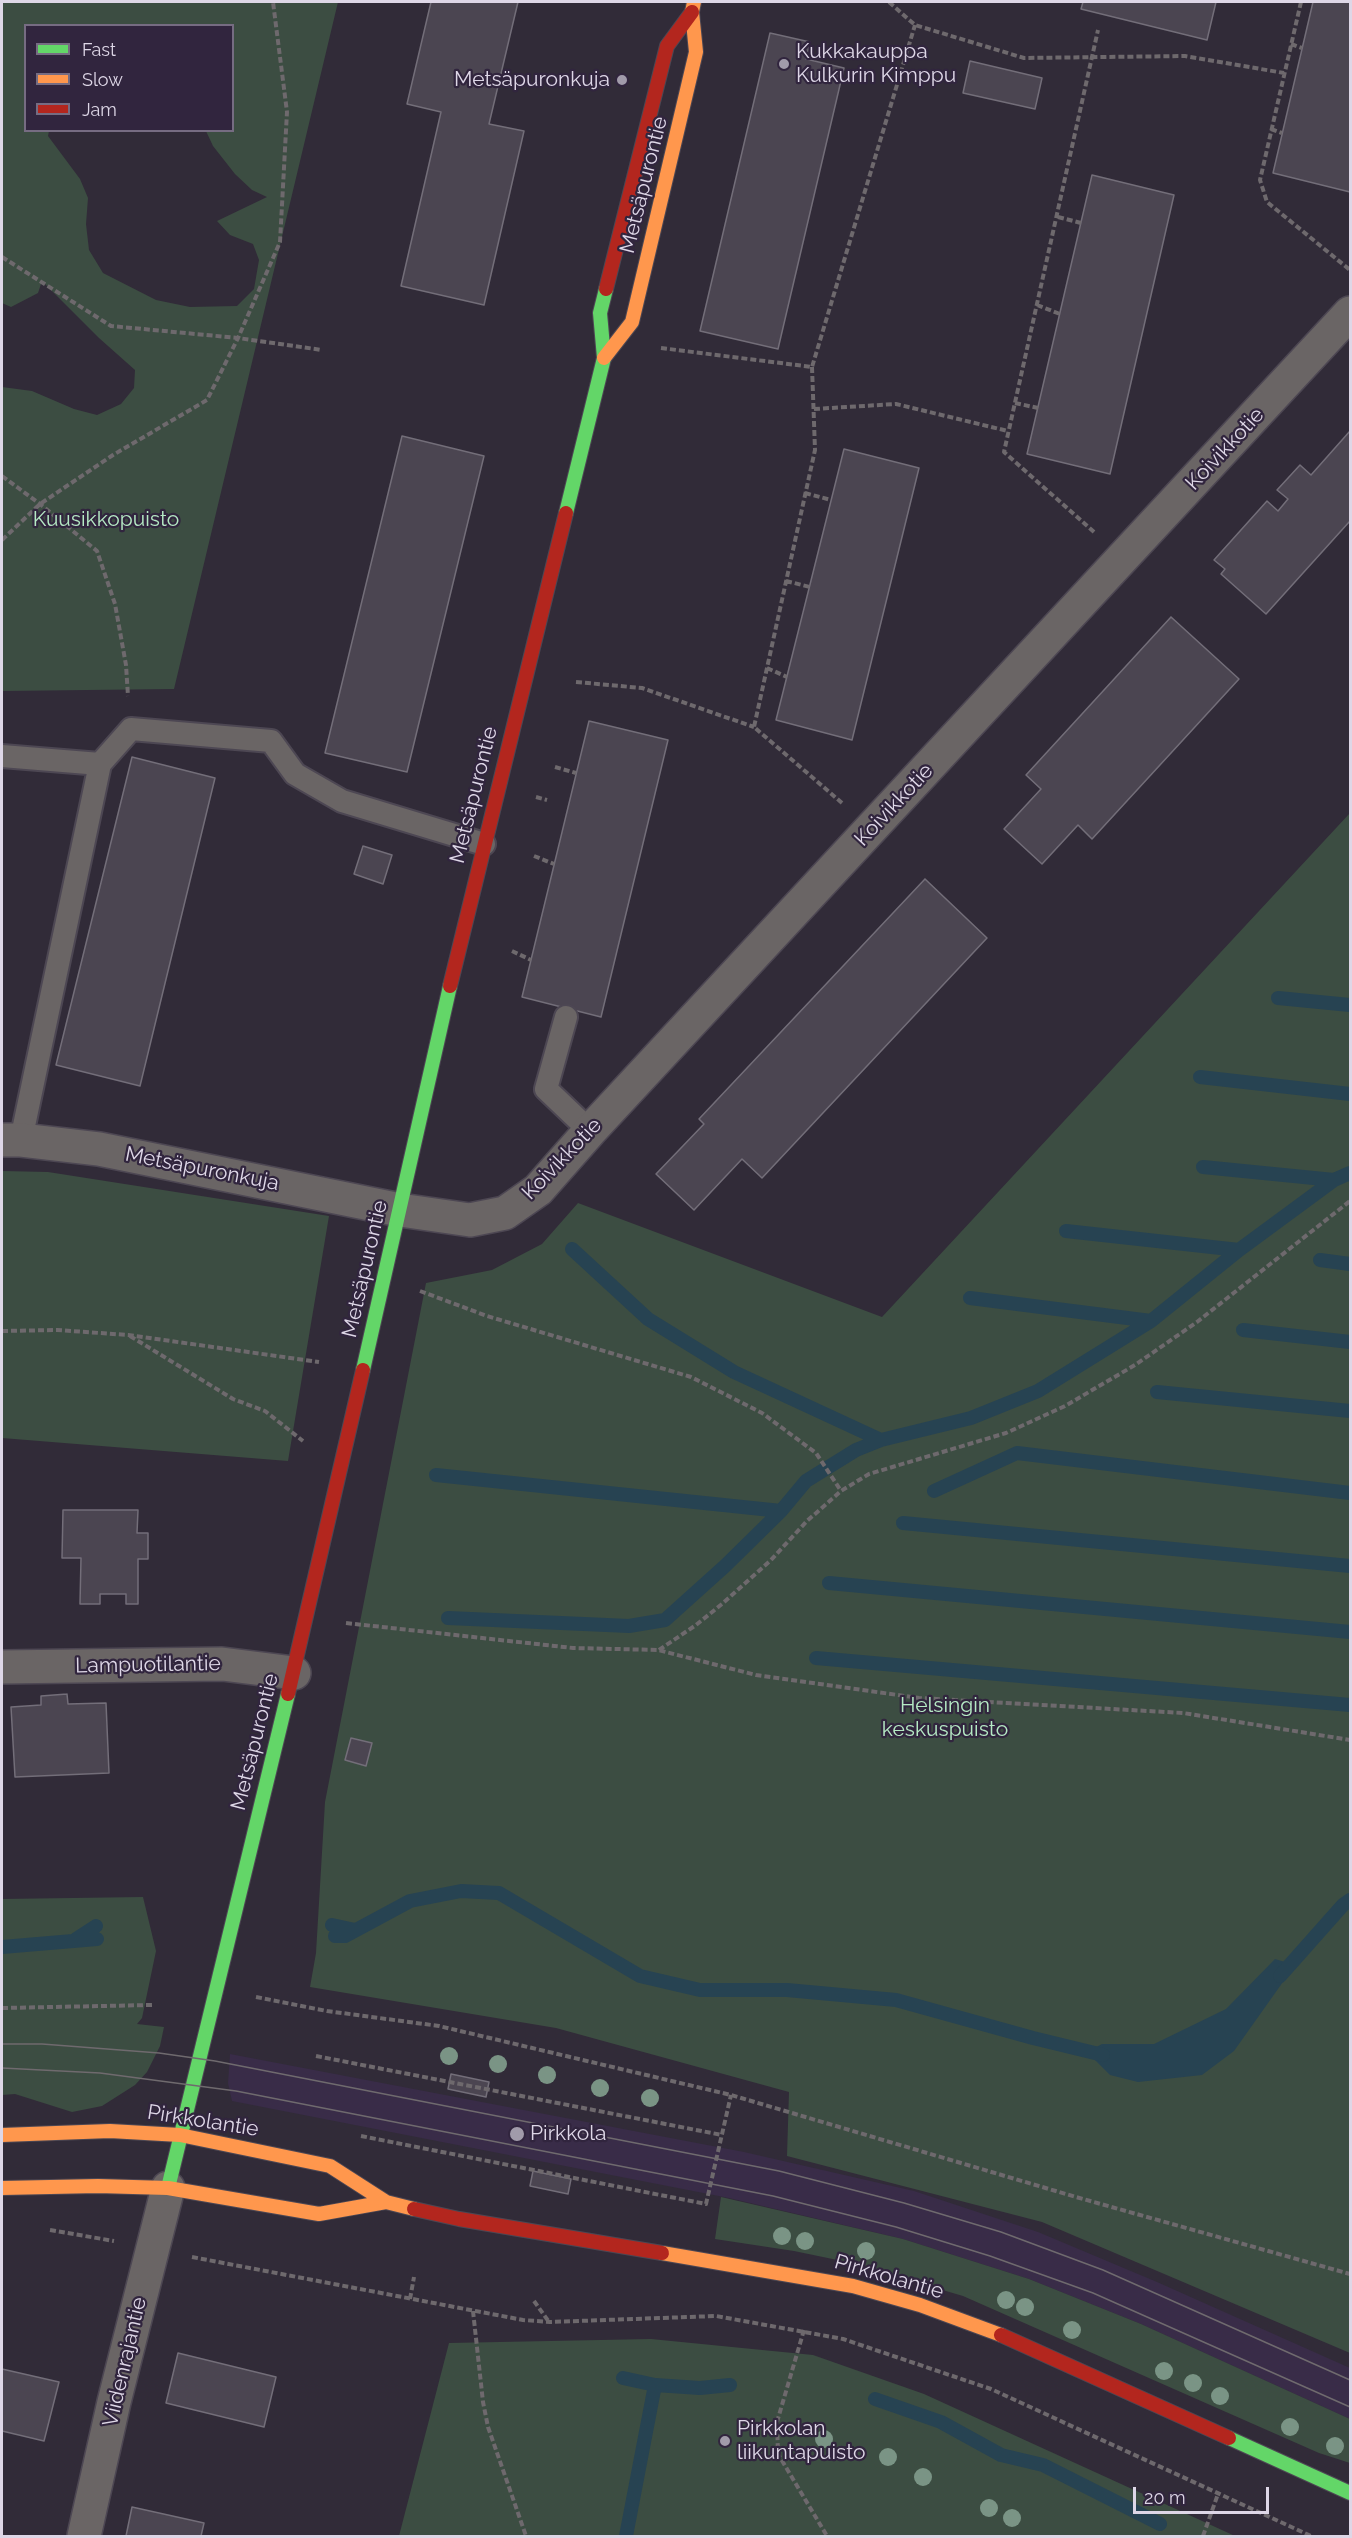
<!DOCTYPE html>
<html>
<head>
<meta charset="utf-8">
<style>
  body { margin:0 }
  #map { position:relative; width:1352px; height:2538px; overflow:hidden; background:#312b38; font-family:Raleway,sans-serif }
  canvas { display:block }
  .frame { position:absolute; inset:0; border:3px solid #ded7e7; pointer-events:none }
  .legend { position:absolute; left:24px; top:24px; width:210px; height:108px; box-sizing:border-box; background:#31253e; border:2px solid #766c82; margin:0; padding:8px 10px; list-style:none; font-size:18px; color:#ded7e7 }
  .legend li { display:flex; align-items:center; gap:12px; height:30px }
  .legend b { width:30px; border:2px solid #766c82 }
  .scale { position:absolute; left:1133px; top:2487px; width:136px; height:27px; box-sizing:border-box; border:3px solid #ded7e7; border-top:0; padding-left:8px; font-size:18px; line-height:21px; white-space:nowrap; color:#ded7e7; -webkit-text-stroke:4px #31253e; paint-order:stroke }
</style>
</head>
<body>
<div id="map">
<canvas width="1352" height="2538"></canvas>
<div class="frame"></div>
<ul class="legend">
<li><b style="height:8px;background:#63d668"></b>Fast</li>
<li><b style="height:8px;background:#ff974d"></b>Slow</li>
<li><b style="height:8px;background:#b3261e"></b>Jam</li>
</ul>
<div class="scale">20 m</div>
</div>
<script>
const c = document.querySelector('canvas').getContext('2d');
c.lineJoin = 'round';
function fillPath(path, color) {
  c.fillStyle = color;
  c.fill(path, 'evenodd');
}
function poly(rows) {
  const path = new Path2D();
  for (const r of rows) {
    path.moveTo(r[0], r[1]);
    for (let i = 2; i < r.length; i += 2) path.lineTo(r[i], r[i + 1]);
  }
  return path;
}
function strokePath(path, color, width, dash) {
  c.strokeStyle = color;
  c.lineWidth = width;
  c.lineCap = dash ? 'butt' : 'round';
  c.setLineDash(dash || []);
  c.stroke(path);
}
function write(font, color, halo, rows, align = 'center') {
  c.font = font + ' Raleway,sans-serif';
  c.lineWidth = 4.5;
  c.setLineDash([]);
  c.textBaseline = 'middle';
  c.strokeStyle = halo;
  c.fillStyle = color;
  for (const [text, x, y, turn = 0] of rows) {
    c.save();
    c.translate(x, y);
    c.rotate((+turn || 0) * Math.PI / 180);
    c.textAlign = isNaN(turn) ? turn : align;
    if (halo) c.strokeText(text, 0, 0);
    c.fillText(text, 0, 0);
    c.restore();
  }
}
fillPath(poly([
  [230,2054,744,2152,914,2191,1038,2232,1157,2282,1350,2368,1350,2419,1141,2324,1029,2279,903,2239,729,2198,232,2101,228,2083]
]), '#392c48');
fillPath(poly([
  [2,2,338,2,174,689,2,691,2,387,32,391,74,409,97,415,121,404,134,388,135,370,99,338,42,281,38,293,11,307,2,303],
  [26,26,232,26,232,130,206,131,213,146,235,174,252,190,267,197,217,221,230,235,253,244,259,260,254,289,237,306,190,307,156,300,103,273,89,250,86,224,88,198,80,179,48,136,49,131,26,130],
  [1350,813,1350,2353,1042,2222,787,2156,789,2092,556,2028,310,1987,316,1953,325,1802,426,1283,492,1270,542,1244,578,1203,882,1317],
  [2,1171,48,1172,329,1216,288,1461,2,1438],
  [143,1897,156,1951,142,2018,137,2024,164,2027,160,2046,147,2072,135,2085,102,2106,72,2112,15,2094,2,2095,2,1899],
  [721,2197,903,2239,1029,2279,1141,2324,1350,2419,1350,2463,1319,2453,963,2296,847,2262,794,2251,715,2239],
  [651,2339,813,2355,924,2394,1235,2536,399,2536,449,2343]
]), '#3c4d42');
fillPath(poly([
  [1275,1959,1295,1965,1234,2051,1202,2075,1138,2082,1110,2075,1087,2052,1102,2044,1154,2044,1226,2009]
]), '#274352');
strokePath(poly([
  [1278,998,1350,1005],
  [1200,1077,1350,1094],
  [1203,1167,1334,1180],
  [1066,1231,1239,1250],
  [572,1249,648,1319,734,1372,881,1440],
  [1320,1260,1350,1264],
  [970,1298,1151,1321],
  [1243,1330,1350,1342],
  [1157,1392,1350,1411],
  [436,1475,781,1511],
  [934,1491,1017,1453,1350,1493],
  [903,1523,1350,1566],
  [829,1583,1350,1632],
  [448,1618,629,1626,665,1620,725,1566,781,1511,806,1481,856,1450,881,1440,971,1418,1038,1391,1151,1321,1239,1250,1334,1180,1350,1173],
  [816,1658,1350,1705],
  [332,1925,355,1930],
  [335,1936,345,1936,410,1901,461,1891,499,1893,640,1976,700,1990,787,1990,896,2000,1033,2038,1103,2055],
  [76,1939,96,1926],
  [2,1947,97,1939],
  [1280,1976,1343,1905,1350,1900],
  [623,2378,655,2385,700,2388,730,2385],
  [875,2399,941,2422,1001,2455,1043,2465,1160,2524],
  [626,2536,655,2385]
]), '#274352', 14);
const building = poly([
  [431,2,518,2,489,124,524,131,484,305,401,286,441,112,407,104,431,2],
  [1083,2,1216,2,1207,40,1081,9,1083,2],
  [1313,2,1350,2,1350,192,1273,173,1313,2],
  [770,33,810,42,806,59,844,68,778,349,700,331,770,33],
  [970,61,1042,78,1035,109,963,93,970,61],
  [1092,175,1174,195,1110,474,1027,454,1092,175],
  [1350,431,1350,521,1266,614,1221,574,1225,569,1214,560,1267,501,1278,511,1288,499,1277,490,1300,465,1311,475,1350,431],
  [402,436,484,456,407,772,325,753,402,436],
  [844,449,919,468,852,740,776,720,844,449],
  [1171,617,1239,679,1092,839,1078,825,1042,864,1004,829,1041,789,1026,775,1171,617],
  [589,721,668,740,601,1017,522,997,589,721],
  [132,757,215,778,140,1086,56,1065,132,757],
  [363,846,392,855,383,884,354,874,363,846],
  [925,879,987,938,762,1178,742,1159,694,1210,656,1174,704,1124,699,1119,925,879],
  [63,1510,138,1510,137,1533,148,1533,148,1559,138,1559,138,1604,126,1604,126,1594,100,1594,100,1604,80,1604,81,1558,62,1558,63,1510],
  [67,1694,68,1704,106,1703,109,1773,15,1777,11,1707,41,1705,41,1696,67,1694],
  [351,1738,372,1743,366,1766,345,1760,351,1738],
  [451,2074,489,2082,486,2097,448,2089,451,2074],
  [533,2171,571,2179,568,2194,530,2186,533,2171],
  [178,2353,276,2377,264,2427,166,2403,178,2353],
  [2,2369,59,2382,44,2441,2,2431,2,2369],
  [132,2507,204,2523,201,2536,126,2536,132,2507]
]);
fillPath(building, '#4b4551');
strokePath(building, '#736e79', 1.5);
const lane = poly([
  [2,756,100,764],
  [566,1017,546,1089,590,1131],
  [21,1140,100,764,131,729,271,741,295,774,342,801,484,844]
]);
const street = poly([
  [2,1140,21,1140,99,1149,400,1210,470,1220,505,1213,538,1190,590,1131,1350,313],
  [2,1667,222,1664,294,1673],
  [84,2536,114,2402,168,2188]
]);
const fast = poly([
  [566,513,604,358,600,313,606,289],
  [363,1370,450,986],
  [168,2188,288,1694],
  [1229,2438,1350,2493]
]);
const slow = poly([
  [604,358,632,322,696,52,692,12,694,2],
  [2,2135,110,2131,180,2135,330,2166,386,2202,414,2209],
  [2,2188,98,2186,168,2188,319,2214,386,2202],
  [662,2253,853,2286,920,2305,1001,2335]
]);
const jam = poly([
  [606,289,667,46,692,12],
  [450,986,566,513],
  [288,1694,363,1370],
  [414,2209,459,2219,662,2253],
  [1001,2335,1229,2438]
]);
strokePath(lane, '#4d4753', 26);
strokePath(street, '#4d4753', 36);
strokePath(fast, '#4d4753', 16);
strokePath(slow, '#4d4753', 16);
strokePath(jam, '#4d4753', 16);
strokePath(poly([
  [889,2,915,25,1024,58,1185,56,1284,73],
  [1301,2,1260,180,1267,202,1350,270],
  [1291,44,1302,48],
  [1271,129,1282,133],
  [1058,217,1081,223],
  [2,257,111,326,238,338,322,350],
  [1037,305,1060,314],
  [661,348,812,367,915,25],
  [812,367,815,450,754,727,842,803],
  [1015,403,1038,408],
  [814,409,896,404,1008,431],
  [2,476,40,504,97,551,115,604,126,665,128,696],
  [805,493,831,500],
  [1094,532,1004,452,1098,30],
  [2,540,40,504,113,455,207,400,238,338,280,242,287,112,273,2],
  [786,581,810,587],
  [767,668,787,677],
  [576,682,642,688,754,727],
  [555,767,576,773],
  [536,797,547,800],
  [534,856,554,864],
  [512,951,531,960],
  [420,1291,487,1316,691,1377,762,1413,816,1453,841,1491],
  [2,1331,57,1330,128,1335,319,1362],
  [130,1336,233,1399,265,1411,303,1441],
  [346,1623,573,1648,658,1650,756,1675,919,1698,1183,1713,1350,1740],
  [659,1650,696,1625,722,1604,771,1560,807,1521,841,1491,869,1474,1006,1433,1065,1406,1135,1365,1197,1322,1350,1201],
  [256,1997,327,2011,439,2026,731,2095,1076,2197,1350,2274],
  [2,2008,152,2005],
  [316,2056,722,2135],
  [361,2136,706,2204,731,2095],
  [50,2230,114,2241],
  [192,2257,523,2320,550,2322,716,2316,843,2339,991,2389,1311,2536],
  [410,2299,414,2277],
  [534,2301,549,2322],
  [473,2311,483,2402,488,2427,526,2536],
  [804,2330,777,2422,778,2454,827,2536],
  [1203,2536,1218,2494]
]), '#6e696d', 4, [6, 3]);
strokePath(lane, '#6a6565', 22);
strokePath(street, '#6a6565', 33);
strokePath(fast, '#63d668', 14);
strokePath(slow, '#ff974d', 14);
strokePath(jam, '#b3261e', 14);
strokePath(poly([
  [2,2044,42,2044,159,2053,215,2061,779,2171,904,2203,1001,2232,1103,2270,1350,2380],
  [2,2068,100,2073,236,2091,773,2196,896,2227,990,2256,1093,2293,1350,2407]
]), '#6f6a6e', 1.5);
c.fillStyle = '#7a9485';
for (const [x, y] of [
  [449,2056],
  [498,2064],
  [547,2075],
  [600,2088],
  [650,2098],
  [782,2236],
  [805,2241],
  [866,2251],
  [1006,2300],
  [1025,2307],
  [1072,2330],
  [1164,2371],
  [1193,2383],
  [1220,2396],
  [1290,2427],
  [824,2439],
  [1335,2446],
  [888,2457],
  [923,2477],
  [989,2508],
  [1012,2518]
]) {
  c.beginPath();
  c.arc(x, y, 9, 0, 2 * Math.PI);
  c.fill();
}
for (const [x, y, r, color] of [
  [784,64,6,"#a19baa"],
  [622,80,6,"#a19baa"],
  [517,2134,8,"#a19baa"],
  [725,2441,6,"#a19baa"]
]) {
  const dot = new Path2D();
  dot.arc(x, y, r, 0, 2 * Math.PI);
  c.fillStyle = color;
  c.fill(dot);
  strokePath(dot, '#31253e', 2);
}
write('21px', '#ded7e7', '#31253e', [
  ["Kukkakauppa",796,52],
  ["Kulkurin Kimppu",796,76],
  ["Metsäpuronkuja",610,80,"right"],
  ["Pirkkola",530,2134],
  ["Pirkkolan",737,2429],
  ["liikuntapuisto",737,2453]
], 'left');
write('21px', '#ded7e7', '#31253e', [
  ["Metsäpurontie",644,185,-76],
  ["Koivikkotie",1225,449,-47],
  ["Metsäpurontie",474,795,-76],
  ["Koivikkotie",894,805,-47],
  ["Koivikkotie",562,1159,-46],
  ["Metsäpuronkuja",202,1169,11],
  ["Metsäpurontie",365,1269,-77],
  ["Lampuotilantie",148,1665,-1],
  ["Metsäpurontie",255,1742,-76],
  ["Pirkkolantie",203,2121,9],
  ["Pirkkolantie",889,2277,16],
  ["Viidenrajantie",125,2362,-77]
]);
write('21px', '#b5eac4', '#31253e', [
  ["Kuusikkopuisto",106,520],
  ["Helsingin",945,1706],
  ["keskuspuisto",945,1730]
]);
</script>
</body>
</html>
